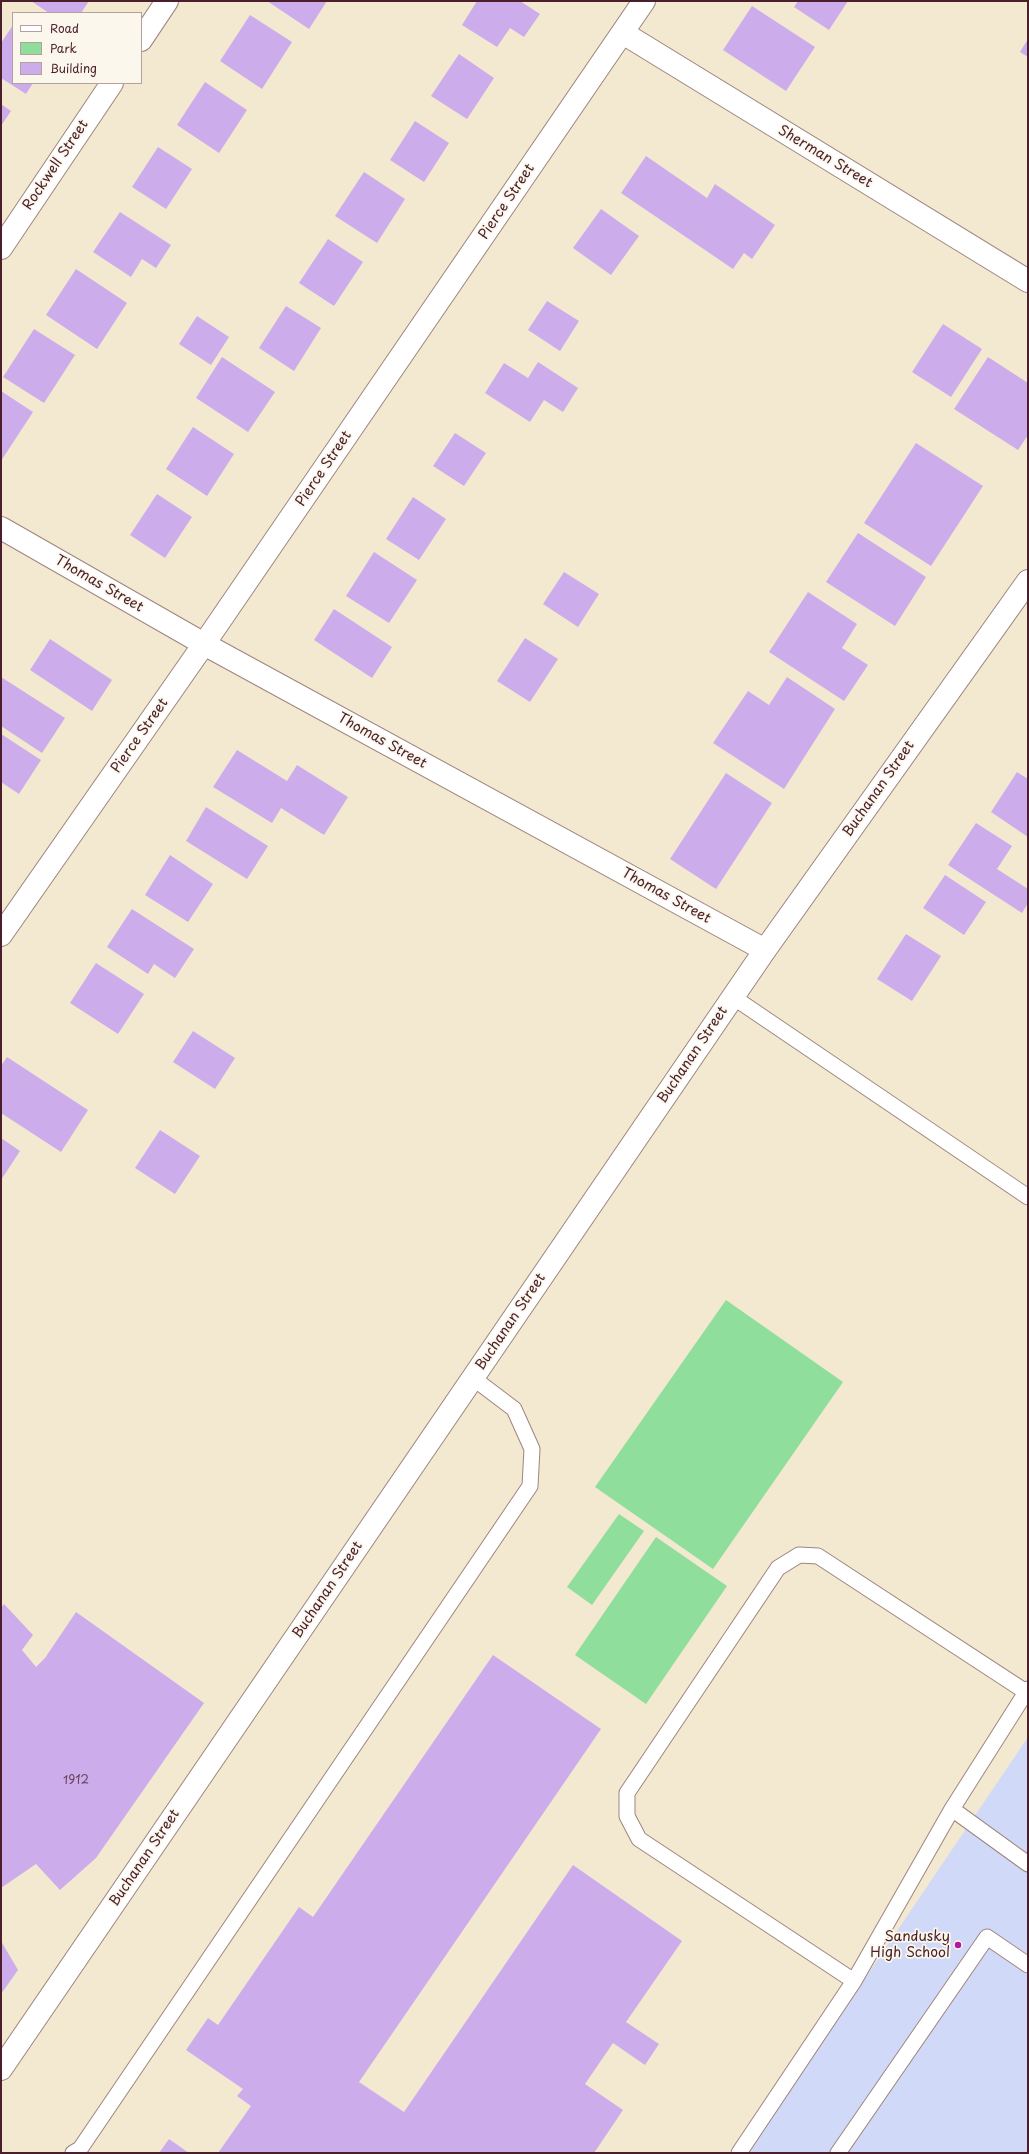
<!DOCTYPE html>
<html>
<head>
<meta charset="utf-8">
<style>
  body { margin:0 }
  #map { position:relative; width:1029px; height:2154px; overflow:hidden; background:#f3e9d0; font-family:"Playpen Sans",sans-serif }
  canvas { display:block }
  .frame { position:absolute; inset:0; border:2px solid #4a1f2b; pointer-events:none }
  .legend { position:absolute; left:12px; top:12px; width:130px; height:72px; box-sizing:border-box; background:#fbf7ec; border:1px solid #b4a19f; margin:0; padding:5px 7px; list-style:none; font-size:12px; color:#4a1f2b }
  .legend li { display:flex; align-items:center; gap:8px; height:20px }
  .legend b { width:20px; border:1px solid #b4a19f }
</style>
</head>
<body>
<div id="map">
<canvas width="1029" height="2154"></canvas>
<div class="frame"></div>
<ul class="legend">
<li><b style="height:5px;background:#fff"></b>Road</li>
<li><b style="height:11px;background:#8fde9c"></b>Park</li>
<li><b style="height:11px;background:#cdacec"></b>Building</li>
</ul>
</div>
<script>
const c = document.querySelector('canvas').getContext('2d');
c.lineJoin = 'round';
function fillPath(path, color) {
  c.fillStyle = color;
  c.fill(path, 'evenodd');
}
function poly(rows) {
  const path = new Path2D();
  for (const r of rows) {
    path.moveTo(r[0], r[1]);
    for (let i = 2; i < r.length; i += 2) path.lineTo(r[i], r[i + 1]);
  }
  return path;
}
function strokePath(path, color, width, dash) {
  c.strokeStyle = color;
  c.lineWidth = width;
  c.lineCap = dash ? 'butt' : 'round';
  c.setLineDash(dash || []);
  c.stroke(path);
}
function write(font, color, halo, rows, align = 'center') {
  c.font = font + ' "Playpen Sans",sans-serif';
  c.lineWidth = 3.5;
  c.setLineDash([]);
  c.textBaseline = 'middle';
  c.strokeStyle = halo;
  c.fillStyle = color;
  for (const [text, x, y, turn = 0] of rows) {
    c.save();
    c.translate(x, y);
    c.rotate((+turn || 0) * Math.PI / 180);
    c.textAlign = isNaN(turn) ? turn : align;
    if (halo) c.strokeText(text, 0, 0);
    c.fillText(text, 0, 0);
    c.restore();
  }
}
fillPath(poly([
  [1028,1737,1028,2153,747,2153]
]), '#d1d9f9');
fillPath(poly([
  [726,1300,843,1382,713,1569,595,1487],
  [619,1514,644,1531,592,1605,567,1587],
  [656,1537,727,1586,646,1704,575,1655]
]), '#8fde9c');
fillPath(poly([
  [31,1,89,1,81,13,49,13],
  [267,1,327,1,309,29],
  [477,1,520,1,540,14,524,37,510,28,497,47,462,25],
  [798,1,848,1,829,30,794,7],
  [752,6,815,47,786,91,723,50],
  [250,15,292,42,262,89,220,61],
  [13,25,13,83,33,83,26,94,1,78,1,43],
  [1028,39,1028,57,1020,52],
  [459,54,494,78,467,119,431,96],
  [205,82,247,110,219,153,177,125],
  [1,104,11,111,1,126],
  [415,121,449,143,424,182,390,160],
  [158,147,192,169,166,209,132,187],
  [646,156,707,198,715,184,775,225,752,259,744,253,733,269,621,193],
  [364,172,405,199,377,243,335,216],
  [601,209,639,236,611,275,573,248],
  [120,212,171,245,156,268,142,259,131,277,93,252],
  [328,239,363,262,334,306,299,283],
  [76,269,127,303,97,349,46,315],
  [547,301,579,321,560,351,528,330],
  [286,306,321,328,294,371,259,348],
  [197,316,229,337,211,365,179,344],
  [943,324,982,349,951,397,912,372],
  [34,329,75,355,44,403,3,377],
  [222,357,275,392,248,432,196,398],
  [988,357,1028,383,1028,435,1018,450,954,409],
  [538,362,578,388,563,412,544,400,530,422,485,393,504,363,528,378],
  [1,391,33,412,1,461],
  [193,427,234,454,207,496,166,469],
  [455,433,486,453,464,486,433,466],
  [916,443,983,486,931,566,864,523],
  [157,494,192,517,165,558,130,535],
  [413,497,446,519,419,560,386,539],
  [858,533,926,577,895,626,826,582],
  [374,552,417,580,389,623,346,596],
  [564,572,599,594,578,627,543,604],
  [808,592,857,624,842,648,868,665,844,701,769,652],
  [334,609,392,647,372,678,314,640],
  [525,638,558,659,530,702,497,681],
  [50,639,112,680,92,711,30,670],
  [1,677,65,718,42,753,1,726],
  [787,677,835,709,784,789,713,743,748,691,769,705],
  [1,734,41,760,19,794,1,782],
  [237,750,287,781,297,765,348,797,324,835,281,808,272,823,213,787],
  [1017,772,1028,779,1028,837,991,812],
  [726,773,772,803,716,889,670,859],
  [206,807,268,846,247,879,186,841],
  [976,823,1012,846,997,869,1028,889,1028,903,1022,913,948,865],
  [170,855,213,884,188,922,145,895],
  [945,875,986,902,964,935,923,908],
  [132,909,194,949,175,978,154,964,148,974,107,947],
  [906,934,941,956,912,1001,877,979],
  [96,963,144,994,118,1034,70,1003],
  [193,1031,235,1058,215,1089,173,1062],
  [7,1057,88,1110,61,1152,1,1113,1,1066],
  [160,1130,200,1156,175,1194,135,1168],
  [1,1138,20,1151,1,1180],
  [4,1604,33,1635,22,1650,36,1667,45,1658,76,1612,204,1703,96,1858,60,1890,36,1864,1,1888,1,1608],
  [493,1655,601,1729,359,2082,404,2112,573,1865,682,1941,626,2022,659,2044,645,2065,613,2043,585,2084,623,2110,594,2153,218,2153,251,2106,237,2096,243,2089,186,2050,208,2018,218,2025,299,1907,313,1917],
  [1,1941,18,1970,1,1994],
  [169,2139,189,2153,159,2153]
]), '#cdacec');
const lane = poly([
  [733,997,1028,1197],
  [952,1809,1028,1864],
  [854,1981,639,1839,627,1816,627,1793,778,1568,799,1555,818,1556,1026,1692],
  [73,2153,80,2149,530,1486,532,1449,514,1409,473,1378],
  [739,2153,854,1981,952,1809,1028,1689],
  [838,2153,987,1937,1028,1965]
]);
const street = poly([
  [623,33,1028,281],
  [141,40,167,1],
  [1,248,112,83],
  [1,528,204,644,765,950],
  [1,935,204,644,644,1],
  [1,2069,765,950,1028,581]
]);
strokePath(lane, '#9e847e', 17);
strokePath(street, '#9e847e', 24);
strokePath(lane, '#fff', 15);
strokePath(street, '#fff', 22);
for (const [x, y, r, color] of [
  [958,1945,4,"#b5179e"]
]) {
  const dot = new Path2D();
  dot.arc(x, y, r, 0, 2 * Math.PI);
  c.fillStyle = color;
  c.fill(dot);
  strokePath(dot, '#fbf7ec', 1.5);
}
write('12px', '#6b425b', null, [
  ["1912",76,1781]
]);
write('14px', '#4a1f2b', '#fbf7ec', [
  ["Sherman Street",825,157,31],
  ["Rockwell Street",56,165,-56],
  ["Pierce Street",507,202,-56],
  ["Pierce Street",324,469,-56],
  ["Thomas Street",99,584,30],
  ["Pierce Street",140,736,-55],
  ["Thomas Street",382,741,29],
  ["Buchanan Street",879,789,-55],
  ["Thomas Street",666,896,29],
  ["Buchanan Street",693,1055,-56],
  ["Buchanan Street",511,1322,-56],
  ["Buchanan Street",328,1590,-56],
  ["Buchanan Street",145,1858,-56]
]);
write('14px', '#4a1f2b', '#fbf7ec', [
  ["Sandusky",950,1937],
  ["High School",950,1953]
], 'right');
</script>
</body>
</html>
